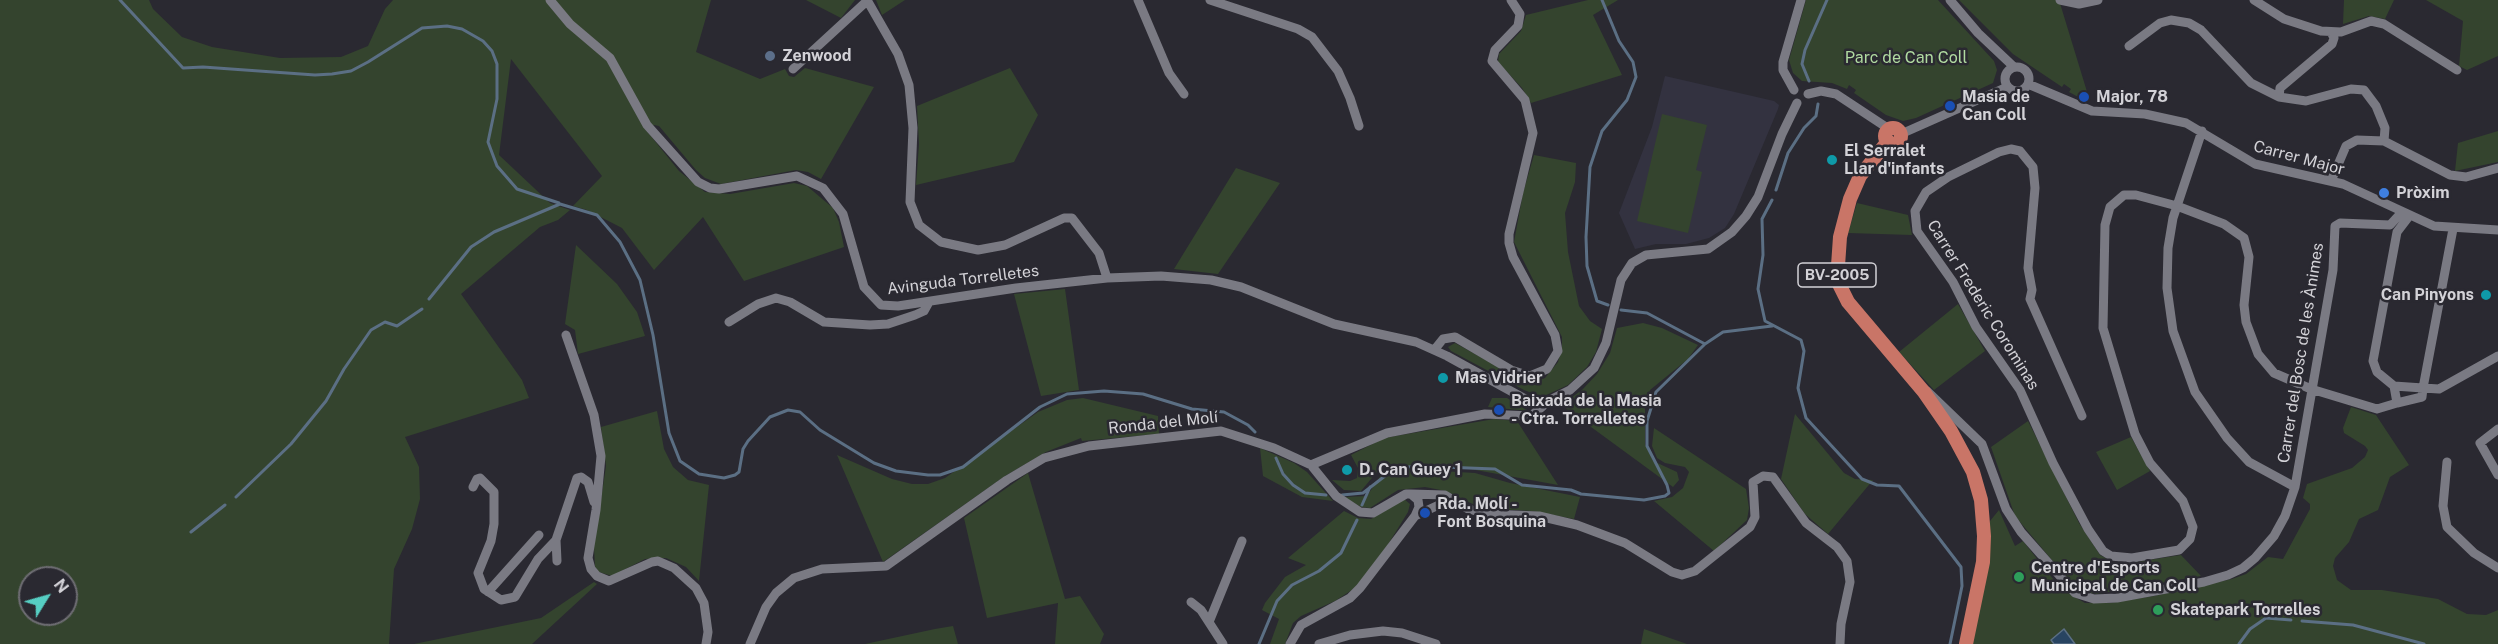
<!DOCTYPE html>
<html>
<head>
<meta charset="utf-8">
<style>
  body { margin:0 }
  #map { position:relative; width:2498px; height:644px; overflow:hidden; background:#2a2931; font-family:"Public Sans",sans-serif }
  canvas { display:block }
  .north { position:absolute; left:18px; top:566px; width:60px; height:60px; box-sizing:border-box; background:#2a2931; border:2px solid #6e6d73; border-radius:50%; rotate:53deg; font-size:16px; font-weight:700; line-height:24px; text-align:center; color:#d3d2d7 }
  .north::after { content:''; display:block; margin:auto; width:21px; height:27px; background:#56cec3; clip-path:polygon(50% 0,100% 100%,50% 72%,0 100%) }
</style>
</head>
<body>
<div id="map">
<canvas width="2498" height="644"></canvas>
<div class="north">N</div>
</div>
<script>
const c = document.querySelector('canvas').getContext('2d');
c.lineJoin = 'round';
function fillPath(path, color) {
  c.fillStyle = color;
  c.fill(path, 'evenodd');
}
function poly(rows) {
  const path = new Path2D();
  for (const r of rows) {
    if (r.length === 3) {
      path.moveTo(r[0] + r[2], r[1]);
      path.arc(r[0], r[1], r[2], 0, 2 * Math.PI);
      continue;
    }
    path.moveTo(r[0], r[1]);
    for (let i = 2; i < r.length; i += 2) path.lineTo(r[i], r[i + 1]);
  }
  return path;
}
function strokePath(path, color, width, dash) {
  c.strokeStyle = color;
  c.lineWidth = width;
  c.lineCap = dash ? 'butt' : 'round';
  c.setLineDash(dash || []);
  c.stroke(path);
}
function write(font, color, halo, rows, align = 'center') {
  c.font = font + ' "Public Sans",sans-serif';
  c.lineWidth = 5;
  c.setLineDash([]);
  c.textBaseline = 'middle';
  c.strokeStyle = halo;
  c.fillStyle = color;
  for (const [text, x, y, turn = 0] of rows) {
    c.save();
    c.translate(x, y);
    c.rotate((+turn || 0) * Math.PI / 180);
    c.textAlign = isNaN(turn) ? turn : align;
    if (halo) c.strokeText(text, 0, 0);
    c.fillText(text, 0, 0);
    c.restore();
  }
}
fillPath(poly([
  [1665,76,1774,101,1779,105,1778,109,1734,214,1725,228,1709,238,1686,244,1656,244,1635,249,1619,213,1652,127]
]), '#333240');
fillPath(poly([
  [0,0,149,0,153,9,182,37,212,47,280,58,341,57,368,46,385,9,393,0,711,0,696,52,760,79,785,69,789,76,794,77,805,68,874,87,821,179,808,172,796,170,721,184,705,178,696,170,659,126,654,125,646,130,679,171,705,192,730,194,794,183,807,186,833,208,839,222,844,247,744,281,703,217,654,270,622,228,587,210,573,206,602,176,511,59,499,155,550,203,570,210,558,220,540,227,461,294,522,380,529,398,405,437,419,467,420,499,412,529,394,569,389,644,0,644],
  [30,578,66,578,66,614,30,614],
  [806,0,855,0,841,18],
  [876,0,905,0,882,15],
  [1588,0,1618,0,1593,15,1622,75,1531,103,1522,88,1498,62,1499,54,1521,31,1526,15],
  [1806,0,1938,0,1994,61,1997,70,1993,83,1916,118,1903,121,1886,115,1854,93,1856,90,1849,85,1847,89,1832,83,1802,81,1793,73,1789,60],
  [1959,0,2059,0,2088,95,2082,99,2069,92,2071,89,2064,84,2062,87,2013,54],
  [2344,0,2394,0,2385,19,2369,16,2343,24],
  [2426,0,2498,0,2498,56,2467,70,2459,66,2463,21],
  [1010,68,1038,115,1014,162,916,185,919,144,917,106],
  [1662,114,1707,125,1696,170,1702,172,1688,233,1637,221],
  [2498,131,2498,162,2455,171,2458,143],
  [1534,155,1576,163,1575,182,1565,213,1568,252,1579,306,1590,321,1602,329,1596,352,1587,367,1568,385,1542,397,1524,390,1451,351,1448,347,1455,343,1520,379,1529,381,1545,378,1558,362,1562,347,1562,337,1514,242,1523,193],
  [1236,168,1280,183,1218,274,1174,269],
  [1857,203,1908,215,1912,235,1848,233],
  [576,245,617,284,637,312,645,336,578,354,575,330,565,324],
  [1065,289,1079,390,1041,396,1014,294],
  [1958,304,1985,351,1934,390,1899,352],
  [1643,323,1662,328,1698,345,1688,359,1650,390,1645,407,1645,444,1653,461,1677,472,1679,480,1673,487,1561,405,1582,390,1597,374,1610,353,1617,328],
  [1083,398,1158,416,1159,434,1082,441,1081,438,1046,452,1005,476,883,562,837,455,892,479,912,484,928,484,945,478,1038,412,1067,400],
  [1492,398,1507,398,1529,411,1488,407],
  [2351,407,2376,415,2409,465,2390,477,2378,510,2359,519,2349,542,2335,558,2333,566,2337,580,2351,590,2382,590,2438,599,2467,614,2486,615,2498,610,2498,644,1970,644,1990,521,1999,510,2015,546,2023,541,2061,589,2085,603,2110,603,2154,596,2232,579,2246,574,2268,557,2283,559,2310,509,2310,504,2303,498,2307,484,2352,468,2365,457,2368,450,2365,446,2344,433,2343,428],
  [657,411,664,449,673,467,688,480,709,485,699,581,686,567,666,558,645,559,612,576,599,572,595,567,594,547,606,466,601,427],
  [1795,414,1844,473,1855,479,1873,480,1828,534,1805,514,1781,479],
  [1494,419,1517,421,1558,485,1448,465,1381,467,1361,491,1344,490,1332,480,1350,481,1357,478,1358,468,1351,455,1384,438],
  [2028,421,2079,523,2100,555,2113,562,2123,564,2181,555,2201,576,2097,594,2084,592,2072,584,2015,516,1991,447],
  [1654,428,1746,489,1749,508,1747,520,1714,551,1654,501,1672,497,1683,488,1689,472,1685,467,1665,463,1657,458,1652,446],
  [2131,437,2150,471,2117,490,2096,452],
  [1260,448,1294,463,1307,472,1333,501,1302,497,1263,476],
  [1408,469,1475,473,1510,483,1580,497,1574,519,1532,511,1481,508,1446,491,1425,487,1398,490,1370,508,1361,507,1344,497,1367,496,1383,472],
  [1028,473,1065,599,1080,596,1104,634,1100,644,1055,644,1058,603,987,618,964,518],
  [1404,499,1410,504,1408,512,1387,546,1355,588,1335,601,1301,616,1293,623,1285,644,1270,644,1279,619,1262,610,1265,603,1285,577,1306,565,1288,558,1344,511,1358,518,1371,519],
  [594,582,597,584,532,644,414,644,541,618],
  [953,626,958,644,865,644,935,629],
  [1644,629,1687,644,1641,644]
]), '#34442e');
const water = poly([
  [2064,629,2075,644,2054,644,2051,640,2064,629]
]);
fillPath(water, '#284461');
strokePath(water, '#5b6f84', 1.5);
strokePath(poly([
  [120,0,183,68,203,67,315,75,332,74,351,71,368,62,422,28,447,26,462,29,483,41,492,51,497,64,497,99,488,142,497,166,517,189,559,203],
  [1602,0,1619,41,1633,62,1636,77,1627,100,1602,131,1590,167,1586,237,1587,266,1597,301,1608,305],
  [1809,81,1802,64,1805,50,1827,0],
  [1776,190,1788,153,1804,128,1816,116,1818,104],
  [1772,200,1762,219,1763,255,1758,289,1765,321,1801,340,1804,351,1798,388,1806,418,1862,479,1877,485,1899,486,1961,567,1962,586,1950,644],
  [429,299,471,247,494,232,560,204,597,215,620,242,640,280,653,335,669,433,680,461,699,474,724,478,735,475,739,472,743,449,748,441,770,417,788,410,800,412,820,430,874,463,896,471,928,475,940,475,963,467,1040,407,1067,394,1104,391,1143,394,1192,409,1224,412,1248,425,1255,432],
  [1621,310,1647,313,1705,344,1723,332,1772,326],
  [1276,458,1283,474,1293,485,1305,493,1326,495],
  [1342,495,1363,493,1394,469,1416,466,1495,469,1522,485,1571,490,1581,494,1644,500,1665,496,1669,493,1667,485,1647,446,1647,421,1656,392,1705,344],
  [236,497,291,444,326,401,344,369,371,330,385,322,397,326,422,309],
  [1362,505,1370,487],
  [191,532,225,505],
  [2302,621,2353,625,2424,644],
  [1259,644,1277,601,1292,585,1319,571,1341,553,1357,520],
  [2239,644,2250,629,2266,618,2291,620]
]), '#5b6f84', 3);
strokePath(poly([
  [550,0,570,24,610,58,647,125,698,182,710,188,719,189,797,176,823,188,843,214,864,287,881,305,898,306,1016,288,1107,278,1161,276,1211,280,1241,287,1334,324,1416,342,1447,356,1538,406,1570,390,1594,368,1606,343,1621,280,1632,263,1646,255,1708,249,1732,232,1746,216,1758,197,1782,134,1797,103],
  [867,0,898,54,909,85,913,128,910,202,919,225,941,242,978,250,1005,245,1064,218,1072,218,1099,253,1107,278],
  [1138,0,1169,73,1184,94],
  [1210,0,1298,29,1312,37,1338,71,1350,98,1359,126],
  [1950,0,1978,33,2014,67],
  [2060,0,2079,4,2098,0],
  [2254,0,2284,19,2321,31,2341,32,2371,21,2384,24,2457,70],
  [2129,46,2160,23,2171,20,2189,23,2201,30,2251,83,2279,97,2306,101,2351,89,2364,90,2376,106,2385,128,2384,141],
  [2017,79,12],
  [793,69,867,1],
  [2028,84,2092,111,2145,114,2186,123,2255,164,2343,184,2434,226,2498,230],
  [1794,90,1783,70,1783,62,1801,0],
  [1808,94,1821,91,1836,94,1889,129],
  [2279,97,2280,88,2332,44,2334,38,2331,32],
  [2202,131,2173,218,2168,248,2167,288,2173,331,2195,392,2227,438,2249,462,2295,487],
  [1901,134,2007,87],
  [2384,141,2450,175,2466,177,2498,168],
  [2331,181,2346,146,2357,140,2384,141],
  [2453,229,2423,388,2439,389,2498,356],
  [2397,232,2410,215],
  [729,322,758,304,776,298,790,302,824,322,870,325,888,324,915,315,924,311,929,302],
  [566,335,594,415,601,456,596,510,588,558,591,569,597,576,609,581,652,562,658,561,674,568,696,588,704,603,708,632,706,644],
  [1435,349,1443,339,1455,337,1511,370,1530,376,1547,369,1558,351,1555,335,1513,257,1509,243,1509,234,1533,133,1525,100,1492,61,1495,50,1518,26,1520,14,1511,0],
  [2394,386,2377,372,2373,361,2397,232],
  [2394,386,2423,388,2422,397,2397,403,2394,386],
  [1927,391,1982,444,2006,509,2021,532,2075,593,2094,599,2117,598,2204,582,2228,575,2243,568,2255,558,2274,536,2285,516,2295,487,2333,270,2335,226,2340,223,2390,225,2402,212],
  [2082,416,2030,299,2032,290,2028,268,2035,188,2033,167,2020,151,2011,149,1999,152,1948,177,1926,192,1915,211,1917,231,1953,282,1976,327,2020,390,2053,463,2088,529,2103,551,2111,556,2132,558,2179,550,2190,539,2193,527,2183,501,2150,463,2135,434,2103,328,2105,225,2110,207,2124,195,2136,195,2177,206,2224,224,2244,238,2249,257,2244,305,2246,322,2258,354,2274,373,2311,389,2377,409,2397,403],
  [2498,429,2480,443,2498,475],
  [2447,462,2443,506,2447,527,2474,553,2498,568],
  [1311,465,1387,433,1485,414,1531,416,1543,406],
  [473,487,477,479,480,478,494,492,494,524,491,541,478,573,484,589,501,600,515,597,538,559,556,540,577,478,581,477,588,482,594,502],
  [1411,494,1445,495,1468,509,1488,514,1539,516,1577,525,1625,543,1672,572,1682,575,1695,571,1750,527,1755,517,1753,482,1763,476,1773,477,1806,523,1837,547,1847,561,1850,582,1841,624,1840,644],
  [1415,516,1443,503,1455,503],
  [556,540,557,561],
  [488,592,539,535],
  [1191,602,1201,610,1223,644],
  [1209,622,1242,541],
  [750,644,766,607,776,593,794,578,822,569,886,566,1007,480,1044,458,1089,446,1221,431,1274,448,1311,465,1336,496,1360,512,1373,513,1406,494,1411,494,1418,500,1419,507,1415,516,1360,588,1350,598,1301,625,1290,644],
  [1319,644,1350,635,1383,631,1402,633,1436,644]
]), '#7a7a83', 9);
strokePath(poly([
  [1893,136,8],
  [1888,141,1860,176,1850,199,1840,237,1837,280,1848,302,1924,392,1951,431,1973,472,1981,500,1984,536,1983,562,1966,644]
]), '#c97567', 14);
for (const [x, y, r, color] of [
  [770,56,6,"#5c6f8a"],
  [2084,97,6,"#1a4fb4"],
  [1950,106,6,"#1a4fb4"],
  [1832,160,6,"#0f9aa8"],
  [2384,193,6,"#3f7fe0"],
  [2486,295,6,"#0f9aa8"],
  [1443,378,6,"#0f9aa8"],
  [1499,410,6,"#1a4fb4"],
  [1347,470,6,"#0f9aa8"],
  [1425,513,6,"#1a4fb4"],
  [2019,577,6,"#2e9e5b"],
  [2158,610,6,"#2e9e5b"]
]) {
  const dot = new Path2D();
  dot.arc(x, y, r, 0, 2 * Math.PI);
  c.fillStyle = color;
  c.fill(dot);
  strokePath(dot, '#2a2931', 2);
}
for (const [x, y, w] of [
  [1837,275,78]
]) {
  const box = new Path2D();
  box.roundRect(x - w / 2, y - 12, w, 24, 4.5);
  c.fillStyle = '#2a2931';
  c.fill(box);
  strokePath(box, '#d3d2d7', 1.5);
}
write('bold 15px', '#d3d2d7', null, [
  ["BV-2005",1837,275]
]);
write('bold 16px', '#d3d2d7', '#2a2931', [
  ["Zenwood",782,56],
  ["Masia de",1962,97],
  ["Can Coll",1962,115],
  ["Major, 78",2096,97],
  ["El Serralet",1844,151],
  ["Llar d'infants",1844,169],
  ["Pròxim",2396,193],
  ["Can Pinyons",2474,295,"right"],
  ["Mas Vidrier",1455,378],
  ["Baixada de la Masia",1511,401],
  ["- Ctra. Torrelletes",1511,419],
  ["D. Can Guey 1",1359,470],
  ["Rda. Molí -",1437,504],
  ["Font Bosquina",1437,522],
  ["Centre d'Esports",2031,568],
  ["Municipal de Can Coll",2031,586],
  ["Skatepark Torrelles",2170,610]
], 'left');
write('16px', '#b0daa0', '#2a2931', [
  ["Parc de Can Coll",1906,58]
]);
write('16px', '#d3d2d7', '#2a2931', [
  ["Carrer Major",2299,158,15],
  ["Avinguda Torrelletes",963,280,-7],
  ["Carrer Frederic Corominas",1983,305,58],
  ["Carrer del Bosc de les Ànimes",2301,353,-81],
  ["Ronda del Molí",1163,423,-6]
]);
</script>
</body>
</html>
